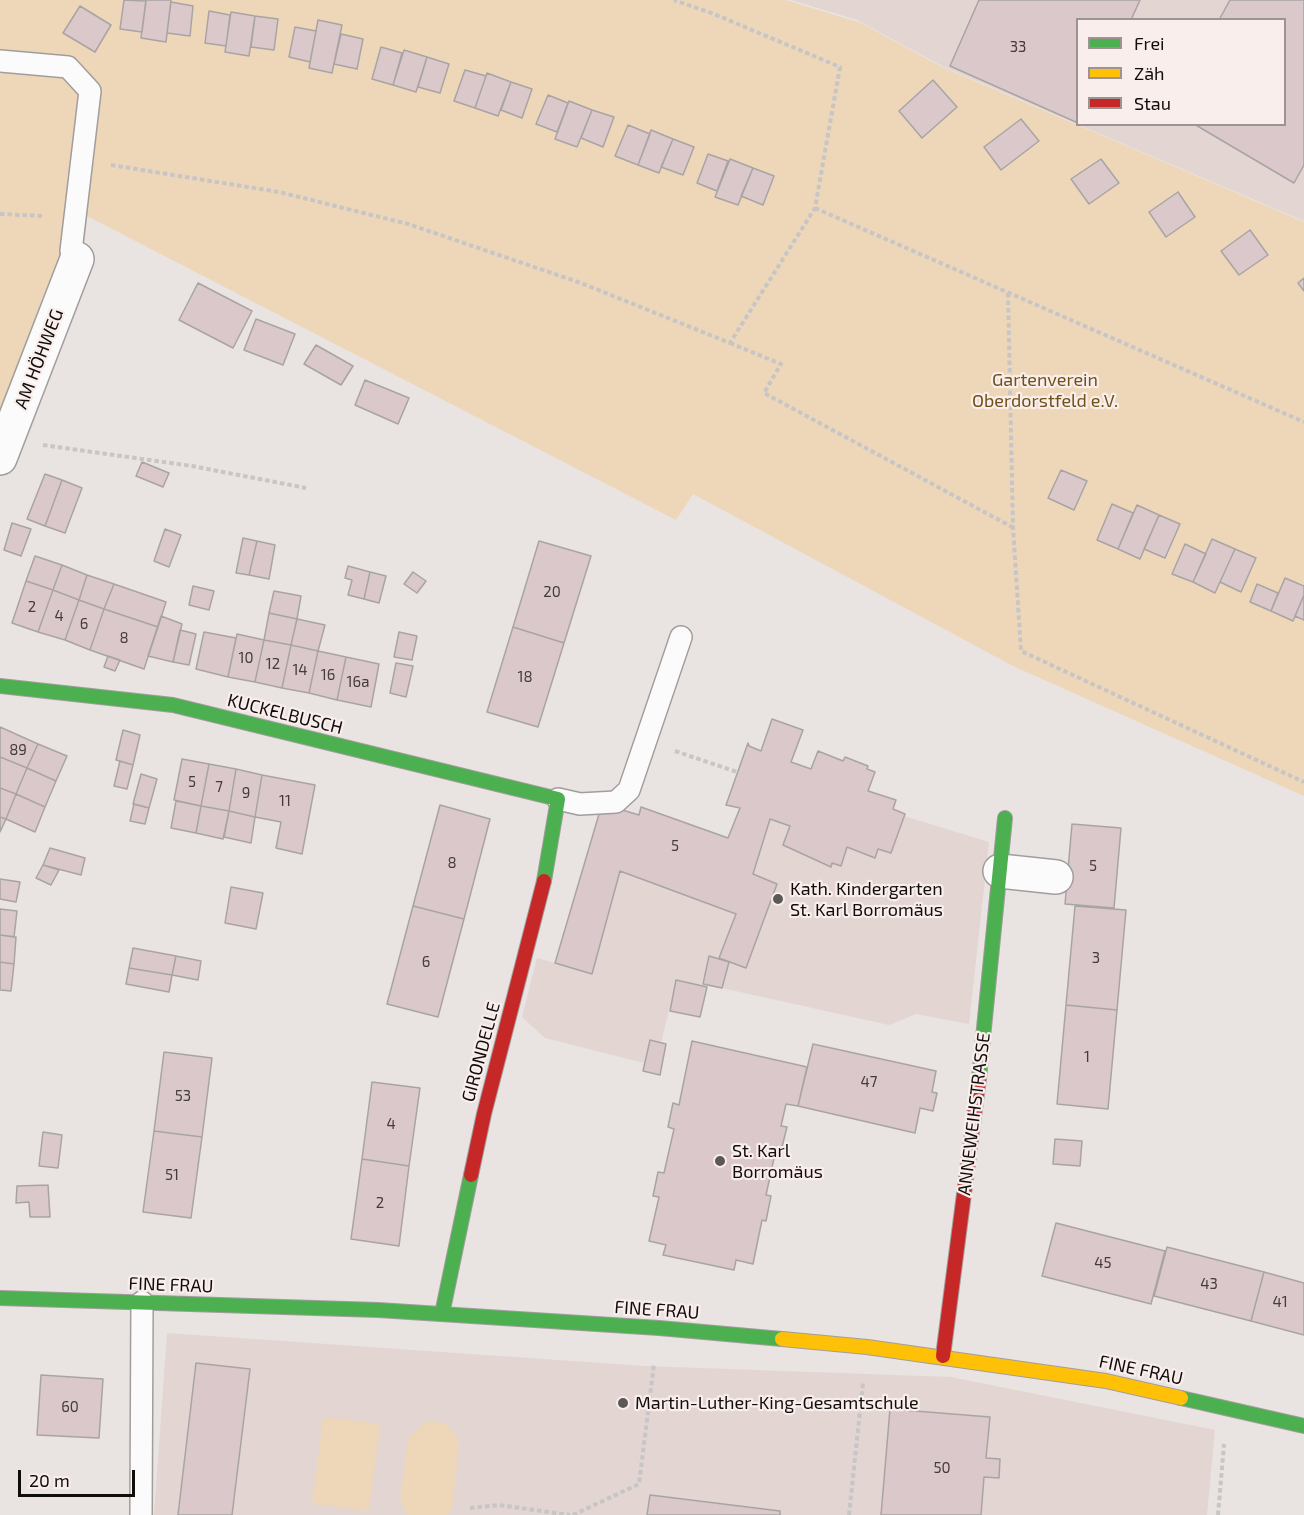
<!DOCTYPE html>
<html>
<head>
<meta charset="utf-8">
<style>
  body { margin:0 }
  #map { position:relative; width:1304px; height:1515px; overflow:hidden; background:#e9e3e2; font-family:"Exo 2",sans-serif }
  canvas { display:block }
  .legend { position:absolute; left:1076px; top:18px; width:210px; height:108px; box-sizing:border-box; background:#f9eeec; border:2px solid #9c9492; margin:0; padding:8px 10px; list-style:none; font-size:18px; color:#100d0c }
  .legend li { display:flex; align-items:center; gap:12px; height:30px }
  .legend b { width:30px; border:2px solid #9c9492 }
  .scale { position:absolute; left:18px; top:1470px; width:117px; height:27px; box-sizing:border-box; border:3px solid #100d0c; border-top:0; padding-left:8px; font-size:18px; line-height:21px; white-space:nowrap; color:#100d0c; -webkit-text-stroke:4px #f9eeec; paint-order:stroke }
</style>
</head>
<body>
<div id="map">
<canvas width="1304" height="1515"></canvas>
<ul class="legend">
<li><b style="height:8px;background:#4caf50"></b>Frei</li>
<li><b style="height:8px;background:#ffc107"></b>Zäh</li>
<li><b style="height:8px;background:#c62828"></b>Stau</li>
</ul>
<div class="scale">20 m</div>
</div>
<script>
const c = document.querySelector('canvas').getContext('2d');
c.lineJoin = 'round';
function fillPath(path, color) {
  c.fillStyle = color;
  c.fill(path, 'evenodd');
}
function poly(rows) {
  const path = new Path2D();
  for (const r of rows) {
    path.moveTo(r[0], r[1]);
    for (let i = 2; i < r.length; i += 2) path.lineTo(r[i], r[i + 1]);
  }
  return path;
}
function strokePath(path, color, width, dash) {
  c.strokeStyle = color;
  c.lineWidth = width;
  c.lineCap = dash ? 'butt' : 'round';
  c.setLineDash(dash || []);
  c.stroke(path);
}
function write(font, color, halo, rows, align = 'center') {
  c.font = font + ' "Exo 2",sans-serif';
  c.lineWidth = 4.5;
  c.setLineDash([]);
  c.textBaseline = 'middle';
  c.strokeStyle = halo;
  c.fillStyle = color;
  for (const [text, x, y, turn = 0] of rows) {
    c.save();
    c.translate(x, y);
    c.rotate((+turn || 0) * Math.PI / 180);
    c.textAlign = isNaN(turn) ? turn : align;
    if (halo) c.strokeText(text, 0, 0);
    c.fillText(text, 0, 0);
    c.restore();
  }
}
fillPath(poly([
  [791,0,1304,0,1304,221,1079,125,1284,124,1284,20,1078,20,1077,124,944,67,857,20],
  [772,719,803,730,792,762,810,769,818,751,843,760,845,757,868,765,867,769,875,772,868,790,896,800,893,809,904,816,989,842,969,1024,916,1014,889,1025,722,988,729,962,710,956,701,985,676,981,661,1043,650,1040,644,1063,545,1038,522,1017,537,958,555,963,602,804,638,815,641,807,728,838,740,808,726,805,748,743,749,746,761,751],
  [167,1333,644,1366,951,1377,1215,1430,1207,1515,154,1515]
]), '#e2d5d2');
fillPath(poly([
  [0,0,786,0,861,23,942,67,1304,222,1304,796,1013,666,693,494,676,520,87,216,84,246,0,450],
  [323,1417,380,1424,369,1511,312,1504],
  [436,1421,447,1425,456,1435,459,1447,452,1508,448,1515,407,1515,400,1499,408,1438,426,1422]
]), '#edd7b8');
const building = poly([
  [124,0,146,1,142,32,120,29,124,0],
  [171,0,166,42,141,38,146,0,171,0],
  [979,0,1140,0,1131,20,1078,20,1078,123,950,66,979,0],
  [1230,0,1304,0,1304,165,1294,183,1194,124,1284,124,1284,20,1219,20,1230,0],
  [171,2,193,6,190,36,167,33,171,2],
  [80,6,111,25,95,52,63,33,80,6],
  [209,11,230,15,226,46,205,43,209,11],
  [231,12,255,16,249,56,225,52,231,12],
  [255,16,278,19,274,50,251,47,255,16],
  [318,20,342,25,332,73,309,68,318,20],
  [295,27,316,31,310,62,289,57,295,27],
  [341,34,363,39,357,69,334,64,341,34],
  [381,47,402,53,393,85,372,79,381,47],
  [404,50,427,57,416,92,393,85,404,50],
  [427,57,449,64,440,93,418,87,427,57],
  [465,70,486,76,475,108,454,101,465,70],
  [487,73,511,82,498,116,475,108,487,73],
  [933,80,957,107,922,138,899,111,933,80],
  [511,82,532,89,522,118,501,110,511,82],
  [548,95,568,103,557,132,536,124,548,95],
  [569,101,592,110,577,147,555,139,569,101],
  [592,110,614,117,603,147,581,138,592,110],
  [1021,119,1039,141,1001,170,984,147,1021,119],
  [628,125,650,134,638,165,615,156,628,125],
  [651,130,673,139,659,173,638,165,651,130],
  [673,139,694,147,683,175,661,167,673,139],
  [708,154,728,161,717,191,697,183,708,154],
  [730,159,753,168,738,205,715,197,730,159],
  [1101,159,1119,183,1089,204,1071,179,1101,159],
  [753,168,774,176,763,205,741,196,753,168],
  [1178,192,1195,217,1166,237,1149,212,1178,192],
  [1250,230,1268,255,1239,275,1221,251,1250,230],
  [1304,278,1304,291,1298,283,1304,278],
  [198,283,252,311,233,348,179,320,198,283],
  [256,319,295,334,283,365,244,350,256,319],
  [316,345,353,366,341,385,304,364,316,345],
  [365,380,409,398,398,424,355,405,365,380],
  [142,462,169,473,163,487,136,476,142,462],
  [1061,470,1087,481,1074,510,1048,498,1061,470],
  [45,474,62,480,45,526,27,519,45,474],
  [62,480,82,488,65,533,45,526,62,480],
  [1112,504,1133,513,1118,549,1097,540,1112,504],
  [1137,505,1159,515,1140,559,1118,549,1137,505],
  [1159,515,1180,524,1165,558,1144,549,1159,515],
  [12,523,31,529,21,556,4,550,12,523],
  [165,529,181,535,169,567,154,561,165,529],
  [243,538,257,541,249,575,236,573,243,538],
  [1212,539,1235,549,1215,593,1193,582,1212,539],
  [257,541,275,545,269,579,249,575,257,541],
  [539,541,591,556,564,643,513,627,539,541],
  [1185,544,1206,554,1193,582,1172,574,1185,544],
  [1235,549,1256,558,1241,592,1220,582,1235,549],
  [35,556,62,565,53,590,26,581,35,556],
  [62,565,87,575,79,600,53,590,62,565],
  [348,566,370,572,364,599,348,595,352,580,345,578,348,566],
  [370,572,386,576,379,603,364,599,370,572],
  [413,572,426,581,417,593,404,584,413,572],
  [87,575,114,584,104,609,79,600,87,575],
  [1285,578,1304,586,1304,595,1293,621,1271,611,1285,578],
  [26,581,53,590,38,632,12,623,26,581],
  [114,584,166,602,158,627,104,609,114,584],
  [1257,584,1278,593,1271,611,1250,602,1257,584],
  [193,586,214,591,209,610,189,605,193,586],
  [53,590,79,600,65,640,38,632,53,590],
  [274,591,301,596,297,619,269,613,274,591],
  [1304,595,1304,620,1295,616,1304,595],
  [79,600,104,609,90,650,65,640,79,600],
  [104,609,158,627,144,669,90,650,104,609],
  [269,613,297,619,291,645,264,640,269,613],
  [161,616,182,624,173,662,148,656,161,616],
  [297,619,325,625,318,651,291,645,297,619],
  [513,627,564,643,538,727,487,712,513,627],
  [180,630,196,634,189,665,173,662,180,630],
  [204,632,236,638,228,677,196,669,204,632],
  [399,632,417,636,412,660,394,657,399,632],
  [237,634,264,640,255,682,228,677,237,634],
  [264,640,291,645,282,688,255,682,264,640],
  [291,645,318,651,309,693,282,688,291,645],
  [318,651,346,657,337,700,309,693,318,651],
  [108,656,120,660,115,671,104,667,108,656],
  [346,657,379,664,371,707,337,700,346,657],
  [396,663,413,666,406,697,390,693,396,663],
  [772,719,803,730,791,762,811,769,818,751,843,761,845,757,868,766,867,769,875,772,868,791,896,800,893,809,905,814,891,853,878,849,875,858,847,847,841,866,832,863,831,867,783,845,790,826,770,819,753,874,777,884,746,968,719,958,736,914,620,871,592,974,555,963,602,804,639,815,641,807,728,838,740,808,726,805,748,743,749,746,761,751,772,719],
  [0,727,38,744,27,768,0,757,0,727],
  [123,730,140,735,133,765,116,760,123,730],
  [38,744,67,756,56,781,27,768,38,744],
  [0,757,27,768,16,794,0,788,0,757],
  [182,759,209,764,201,806,174,800,182,759],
  [120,761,133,765,127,789,114,786,120,761],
  [209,764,236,769,229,811,201,806,209,764],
  [27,768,56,781,45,807,16,794,27,768],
  [236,769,262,775,255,817,229,811,236,769],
  [141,774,157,779,149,808,133,804,141,774],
  [262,775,315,785,302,854,276,848,281,822,255,817,262,775],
  [0,788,16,794,6,819,0,817,0,788],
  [16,794,45,807,35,832,6,819,16,794],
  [176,801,201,806,196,833,171,828,176,801],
  [134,804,149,808,145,824,130,821,134,804],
  [440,805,490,819,464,919,413,906,440,805],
  [201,806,229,811,223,839,196,833,201,806],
  [229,811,255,817,251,843,224,837,229,811],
  [0,817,6,819,0,832,0,817],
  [1072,824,1121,828,1114,908,1065,904,1072,824],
  [50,848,85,858,81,875,43,865,50,848],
  [43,865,59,870,51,885,36,878,43,865],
  [0,879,20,882,16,902,0,899,0,879],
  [231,887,263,893,256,929,225,923,231,887],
  [413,906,464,919,438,1017,387,1004,413,906],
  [1075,906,1126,910,1117,1010,1066,1005,1075,906],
  [0,909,17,911,14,937,0,935,0,909],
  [0,935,16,937,14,964,0,962,0,935],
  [133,948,176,956,172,975,129,968,133,948],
  [176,956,201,961,198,980,172,975,176,956],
  [709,956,729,962,722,988,703,984,709,956],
  [0,962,14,964,11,991,0,990,0,962],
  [129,968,172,975,169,992,126,984,129,968],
  [676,980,707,987,700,1017,670,1011,676,980],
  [1066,1005,1117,1010,1108,1109,1057,1104,1066,1005],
  [650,1040,666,1044,660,1075,643,1071,650,1040],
  [692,1041,807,1067,798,1106,786,1104,781,1126,787,1127,781,1151,776,1149,766,1195,771,1196,766,1221,762,1220,753,1264,736,1260,734,1270,663,1255,666,1245,649,1241,659,1197,653,1196,658,1172,664,1173,674,1129,668,1127,673,1103,679,1105,692,1041],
  [813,1044,936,1071,932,1092,937,1093,933,1111,920,1108,915,1133,798,1106,813,1044],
  [164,1052,212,1058,202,1137,154,1131,164,1052],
  [372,1082,420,1088,409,1166,362,1159,372,1082],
  [154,1131,202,1137,191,1218,143,1212,154,1131],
  [43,1132,62,1135,58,1168,39,1166,43,1132],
  [1055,1139,1082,1141,1080,1166,1053,1164,1055,1139],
  [362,1159,409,1166,399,1246,351,1239,362,1159],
  [48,1185,50,1217,30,1217,29,1202,16,1203,17,1186,48,1185],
  [1056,1223,1165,1251,1151,1304,1042,1276,1056,1223],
  [1167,1247,1264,1272,1251,1321,1154,1296,1167,1247],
  [1264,1272,1304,1283,1304,1335,1251,1321,1264,1272],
  [196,1363,250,1369,232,1515,178,1515,196,1363],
  [41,1375,103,1379,99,1438,37,1435,41,1375],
  [890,1409,990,1417,986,1458,1000,1459,999,1478,984,1477,981,1515,881,1515,890,1409],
  [650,1495,780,1511,780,1515,647,1515,650,1495]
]);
fillPath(building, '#dbc8cb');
strokePath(building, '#a9a4a4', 1.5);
const lane = poly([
  [0,61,68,67,90,91,71,251,77,259],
  [558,799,580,804,616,802,629,790,681,637],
  [141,1515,142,1302]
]);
const street = poly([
  [0,458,77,259],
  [1000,871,1056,877]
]);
const fast = poly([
  [0,686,173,705,558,799,544,881],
  [979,1078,1005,818],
  [0,1298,378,1310,659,1328,782,1339],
  [442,1314,471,1175],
  [1181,1398,1304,1426]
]);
const slow = poly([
  [782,1339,867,1347,1106,1381,1181,1398]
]);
const jam = poly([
  [471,1175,484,1114,544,881],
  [943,1356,979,1078]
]);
strokePath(lane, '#a29d9d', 24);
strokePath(street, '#a29d9d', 36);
strokePath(fast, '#a29d9d', 16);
strokePath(slow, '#a29d9d', 16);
strokePath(jam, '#a29d9d', 16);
strokePath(poly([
  [111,165,279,192,408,224,581,283,730,343,815,208,840,67,714,14,674,0],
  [815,208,1304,422],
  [0,214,44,216],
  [1008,293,1013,527,1021,651,1304,782],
  [730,343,781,364,764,393,1012,527],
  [43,445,192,466,306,488],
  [675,751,737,772],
  [470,1508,499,1505,570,1515],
  [573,1515,639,1484,654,1364],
  [849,1515,863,1383],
  [1218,1515,1224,1444]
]), '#c7c5c5', 4, [4.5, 3]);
strokePath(lane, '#fcfbfb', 21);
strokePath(street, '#fcfbfb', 33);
strokePath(fast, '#4caf50', 14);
strokePath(slow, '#ffc107', 14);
strokePath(jam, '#c62828', 14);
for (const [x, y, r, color] of [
  [778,899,6,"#5c5857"],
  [720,1161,6,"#5c5857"],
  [623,1403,6,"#5c5857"]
]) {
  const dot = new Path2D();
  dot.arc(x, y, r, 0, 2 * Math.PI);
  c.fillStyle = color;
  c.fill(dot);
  strokePath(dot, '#f9eeec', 2);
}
write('15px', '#433c3c', null, [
  ["33",1018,47],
  ["20",552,592],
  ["2",32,607],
  ["4",59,616],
  ["6",84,624],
  ["8",124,638],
  ["10",246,658],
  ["12",273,664],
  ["14",300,670],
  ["16",328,675],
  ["18",525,677],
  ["16a",358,682],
  ["89",18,750],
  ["5",192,782],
  ["7",219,787],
  ["9",246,793],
  ["11",285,801],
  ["5",675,846],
  ["8",452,863],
  ["5",1093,866],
  ["3",1096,958],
  ["6",426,962],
  ["1",1087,1057],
  ["47",869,1082],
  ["53",183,1096],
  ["4",391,1124],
  ["51",172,1175],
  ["2",380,1203],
  ["45",1103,1263],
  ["43",1209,1284],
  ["41",1280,1302],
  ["60",70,1407],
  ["50",942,1468]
]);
write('18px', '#100d0c', '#f9eeec', [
  ["AM HÖHWEG",39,359,-69],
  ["KUCKELBUSCH",285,714,14],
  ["GIRONDELLE",481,1052,-75],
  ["ANNEWEIHSTRASSE",974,1114,-83],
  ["FINE FRAU",171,1285,2],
  ["FINE FRAU",657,1310,4],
  ["FINE FRAU",1141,1370,12]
]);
write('18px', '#705118', '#f9eeec', [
  ["Gartenverein",1045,380],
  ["Oberdorstfeld e.V.",1045,401]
]);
write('18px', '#100d0c', '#f9eeec', [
  ["Kath. Kindergarten",790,889],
  ["St. Karl Borromäus",790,910],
  ["St. Karl",732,1151],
  ["Borromäus",732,1172],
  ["Martin-Luther-King-Gesamtschule",635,1403]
], 'left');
</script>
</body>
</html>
